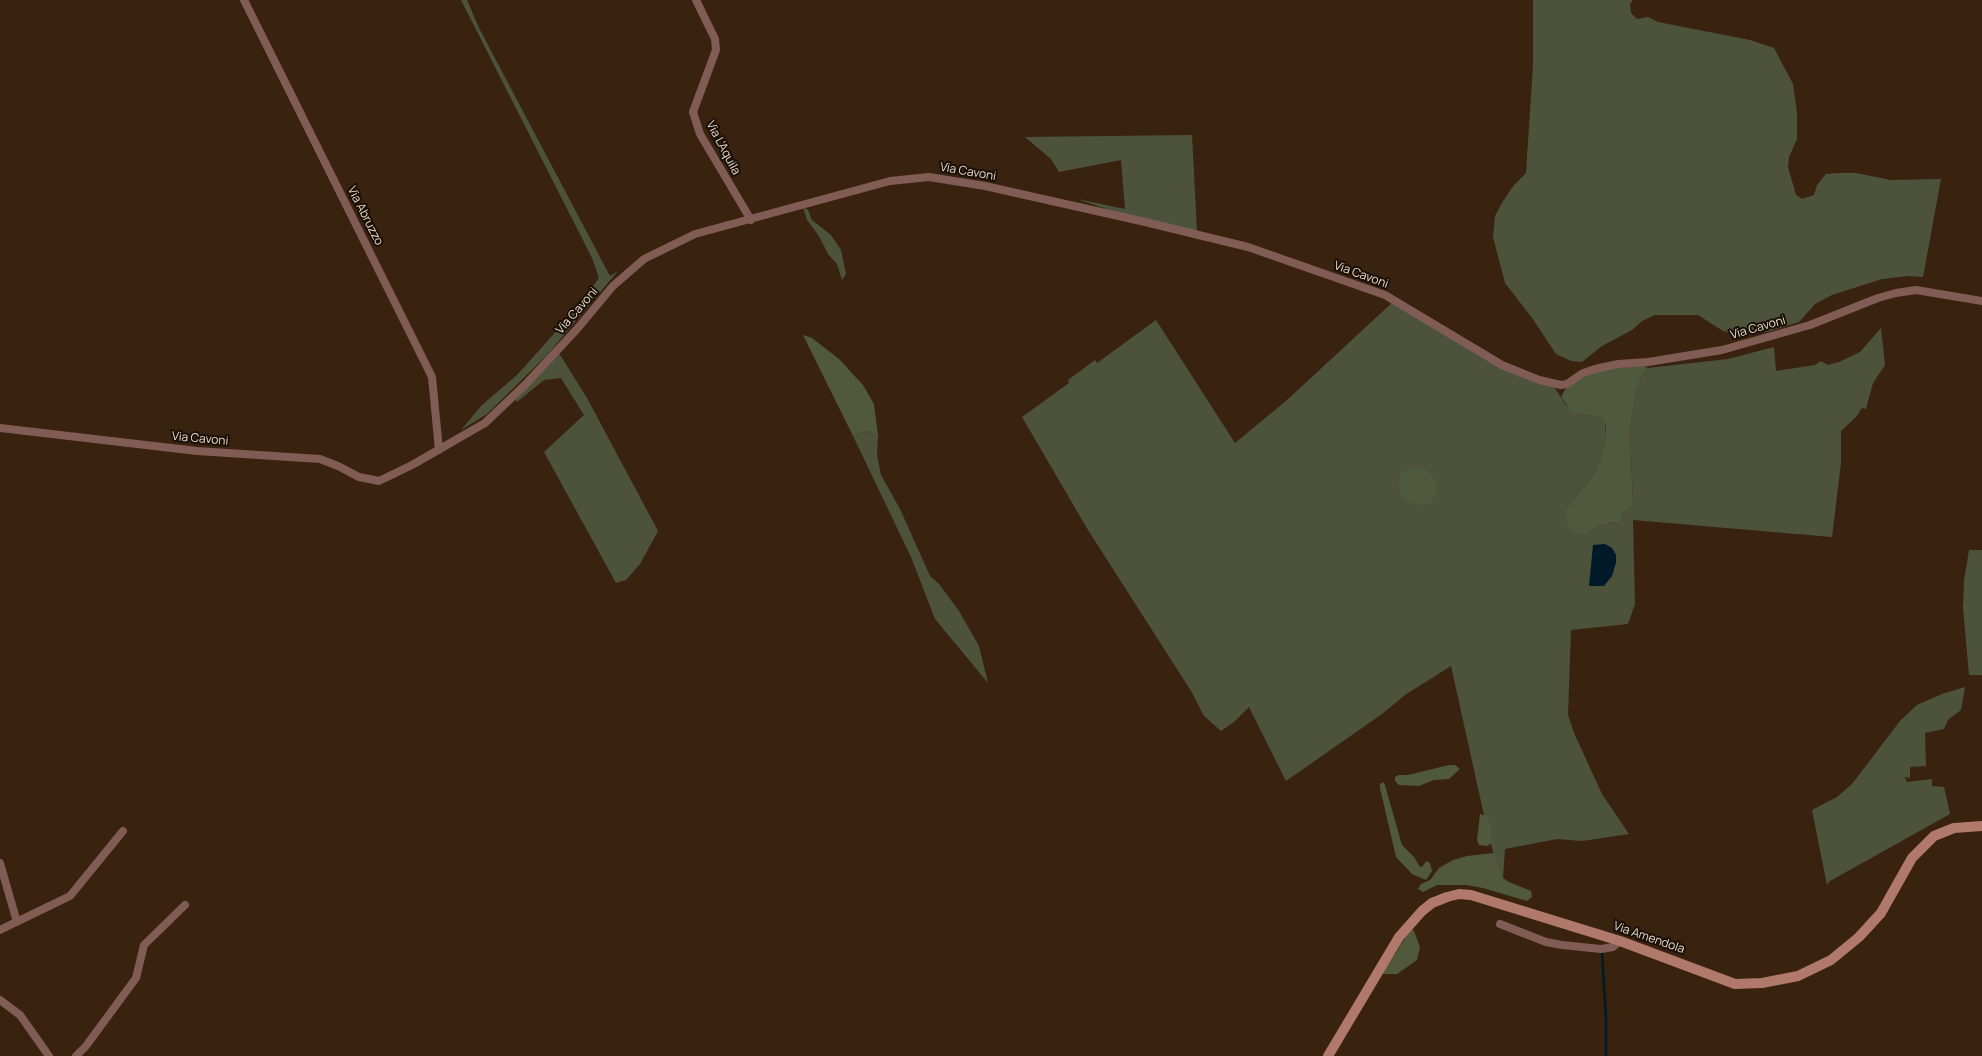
<!DOCTYPE html>
<html>
<head>
<meta charset="utf-8">
<style>
  body { margin:0 }
  canvas { display:block; background:#39220e }
</style>
</head>
<body>
<canvas width="1982" height="1056"></canvas>
<script>
const c = document.querySelector('canvas').getContext('2d');
c.lineJoin = 'round';
function fillPath(path, color) {
  c.fillStyle = color;
  c.fill(path, 'evenodd');
}
function poly(rows) {
  const path = new Path2D();
  for (const r of rows) {
    path.moveTo(r[0], r[1]);
    for (let i = 2; i < r.length; i += 2) path.lineTo(r[i], r[i + 1]);
  }
  return path;
}
function strokePath(path, color, width, dash) {
  c.strokeStyle = color;
  c.lineWidth = width;
  c.lineCap = dash ? 'butt' : 'round';
  c.setLineDash(dash || []);
  c.stroke(path);
}
function write(font, color, halo, rows, align = 'center') {
  c.font = font + ' Manrope,sans-serif';
  c.lineWidth = 4;
  c.setLineDash([]);
  c.textBaseline = 'middle';
  c.strokeStyle = halo;
  c.fillStyle = color;
  for (const [text, x, y, turn = 0] of rows) {
    c.save();
    c.translate(x, y);
    c.rotate((+turn || 0) * Math.PI / 180);
    c.textAlign = isNaN(turn) ? turn : align;
    if (halo) c.strokeText(text, 0, 0);
    c.fillText(text, 0, 0);
    c.restore();
  }
}
fillPath(poly([
  [461,0,467,0,479,28,610,276,618,271,547,355,487,414,461,430,482,405,517,375,570,316,599,278,592,258],
  [1533,0,1633,0,1630,4,1631,13,1637,19,1648,17,1658,22,1750,40,1774,48,1793,84,1797,112,1797,139,1789,157,1788,167,1796,195,1802,199,1814,195,1817,185,1826,174,1837,173,1856,173,1891,180,1941,179,1923,277,1908,276,1882,279,1832,295,1815,304,1799,322,1767,332,1754,331,1740,336,1723,331,1698,315,1655,315,1642,321,1632,330,1602,346,1582,362,1571,361,1556,354,1532,318,1505,283,1493,237,1495,216,1503,201,1514,185,1526,173,1533,65],
  [1192,135,1197,231,1121,214,1077,199,1125,209,1121,160,1059,172,1051,159,1025,137],
  [803,207,808,210,812,220,831,235,841,250,846,274,842,280,837,264,828,254,819,236,807,220],
  [1394,301,1477,354,1553,385,1565,404,1577,414,1600,417,1605,422,1606,438,1600,460,1592,477,1572,501,1587,533,1599,526,1613,523,1623,516,1626,510,1633,505,1630,430,1635,397,1641,377,1648,368,1728,359,1774,347,1776,371,1815,365,1821,361,1828,365,1839,362,1860,352,1881,328,1885,365,1873,383,1866,409,1862,408,1856,417,1841,431,1841,463,1832,537,1633,520,1635,604,1628,624,1571,630,1568,715,1574,733,1602,794,1629,834,1582,841,1557,839,1505,849,1503,878,1495,859,1488,833,1451,666,1405,695,1382,714,1286,781,1249,707,1234,722,1221,731,1204,716,1191,691,1088,530,1022,417,1069,383,1068,380,1095,360,1097,363,1156,320,1235,443,1287,400],
  [559,353,587,398,658,531,640,564,626,580,616,583,544,452,584,415,561,378,544,380,517,402,514,398],
  [867,431,878,436,877,455,881,475,900,509,930,576,939,584,959,611,979,646,988,683,935,619,911,557,853,436],
  [1969,550,1982,550,1982,675,1969,675,1963,607,1964,581],
  [1965,687,1961,710,1948,720,1944,729,1925,733,1926,766,1910,767,1910,778,1905,777,1907,782,1932,779,1932,786,1944,787,1950,814,1830,881,1827,885,1812,810,1837,797,1852,784,1900,721,1917,705,1942,694]
]), '#4c533a');
fillPath(poly([
  [803,335,812,338,839,359,863,385,874,404,878,436,867,431,853,436],
  [1643,365,1648,368,1641,377,1635,397,1630,430,1633,505,1626,510,1620,521,1599,526,1585,534,1574,533,1567,525,1567,510,1572,501,1592,477,1600,460,1606,438,1606,427,1605,423,1600,417,1577,414,1571,411,1561,397,1566,388,1587,375,1599,370],
  [1412,467,1421,469,1430,473,1435,480,1437,490,1436,495,1430,503,1421,505,1411,503,1401,496,1399,488,1400,474],
  [1449,765,1455,765,1460,769,1449,779,1434,780,1419,786,1399,785,1395,781,1395,777,1399,775,1408,775],
  [1384,782,1402,845,1414,857,1420,867,1423,866,1426,861,1430,863,1432,871,1426,880,1412,874,1396,857,1380,788,1380,784],
  [1480,814,1487,816,1491,827,1492,843,1487,846,1479,845,1477,840],
  [1494,853,1503,878,1509,882,1531,891,1532,897,1527,901,1483,888,1466,885,1437,885,1423,892,1418,889,1421,884,1430,880,1439,868,1453,860,1467,856],
  [1411,929,1414,931,1420,947,1417,960,1397,974,1382,974]
]), '#50593b');
fillPath(poly([
  [1605,544,1612,548,1616,555,1616,563,1612,576,1604,586,1589,586,1593,545]
]), '#001a2a');
strokePath(poly([
  [1602,953,1606,1018,1606,1056]
]), '#001a2a', 2.5);
strokePath(poly([
  [244,0,432,377,439,450],
  [696,0,715,39,716,50,693,112,700,134,751,220],
  [0,428,197,451,320,459,338,466,359,477,379,481,412,465,485,423,525,385,577,329,613,286,644,259,695,234,890,181,929,177,985,186,1141,221,1248,247,1385,295,1502,365,1539,380,1561,385,1567,384,1583,373,1595,369,1618,364,1648,362,1722,350,1810,325,1878,298,1896,293,1916,290,1982,301],
  [0,863,17,922],
  [1500,924,1546,942,1562,945,1601,949,1613,947,1620,941],
  [0,930,70,896,123,831],
  [0,1000,20,1015,49,1056],
  [76,1056,86,1046,136,978,144,945,185,905]
]), '#805c54', 8);
strokePath(poly([
  [1328,1056,1399,937,1422,911,1432,903,1447,897,1459,894,1471,895,1620,941,1735,984,1762,983,1798,976,1831,960,1859,937,1881,913,1912,858,1934,836,1954,828,1982,826]
]), '#b1796c', 10);
write('12px', '#e8d9cd', '#190f06', [
  ["Via L'Aquila",723,148,62],
  ["Via Cavoni",968,172,10],
  ["Via Abruzzo",365,216,63],
  ["Via Cavoni",1361,275,20],
  ["Via Cavoni",577,311,-49],
  ["Via Cavoni",1758,328,-16],
  ["Via Cavoni",200,439,5],
  ["Via Amendola",1649,938,19]
]);
</script>
</body>
</html>
